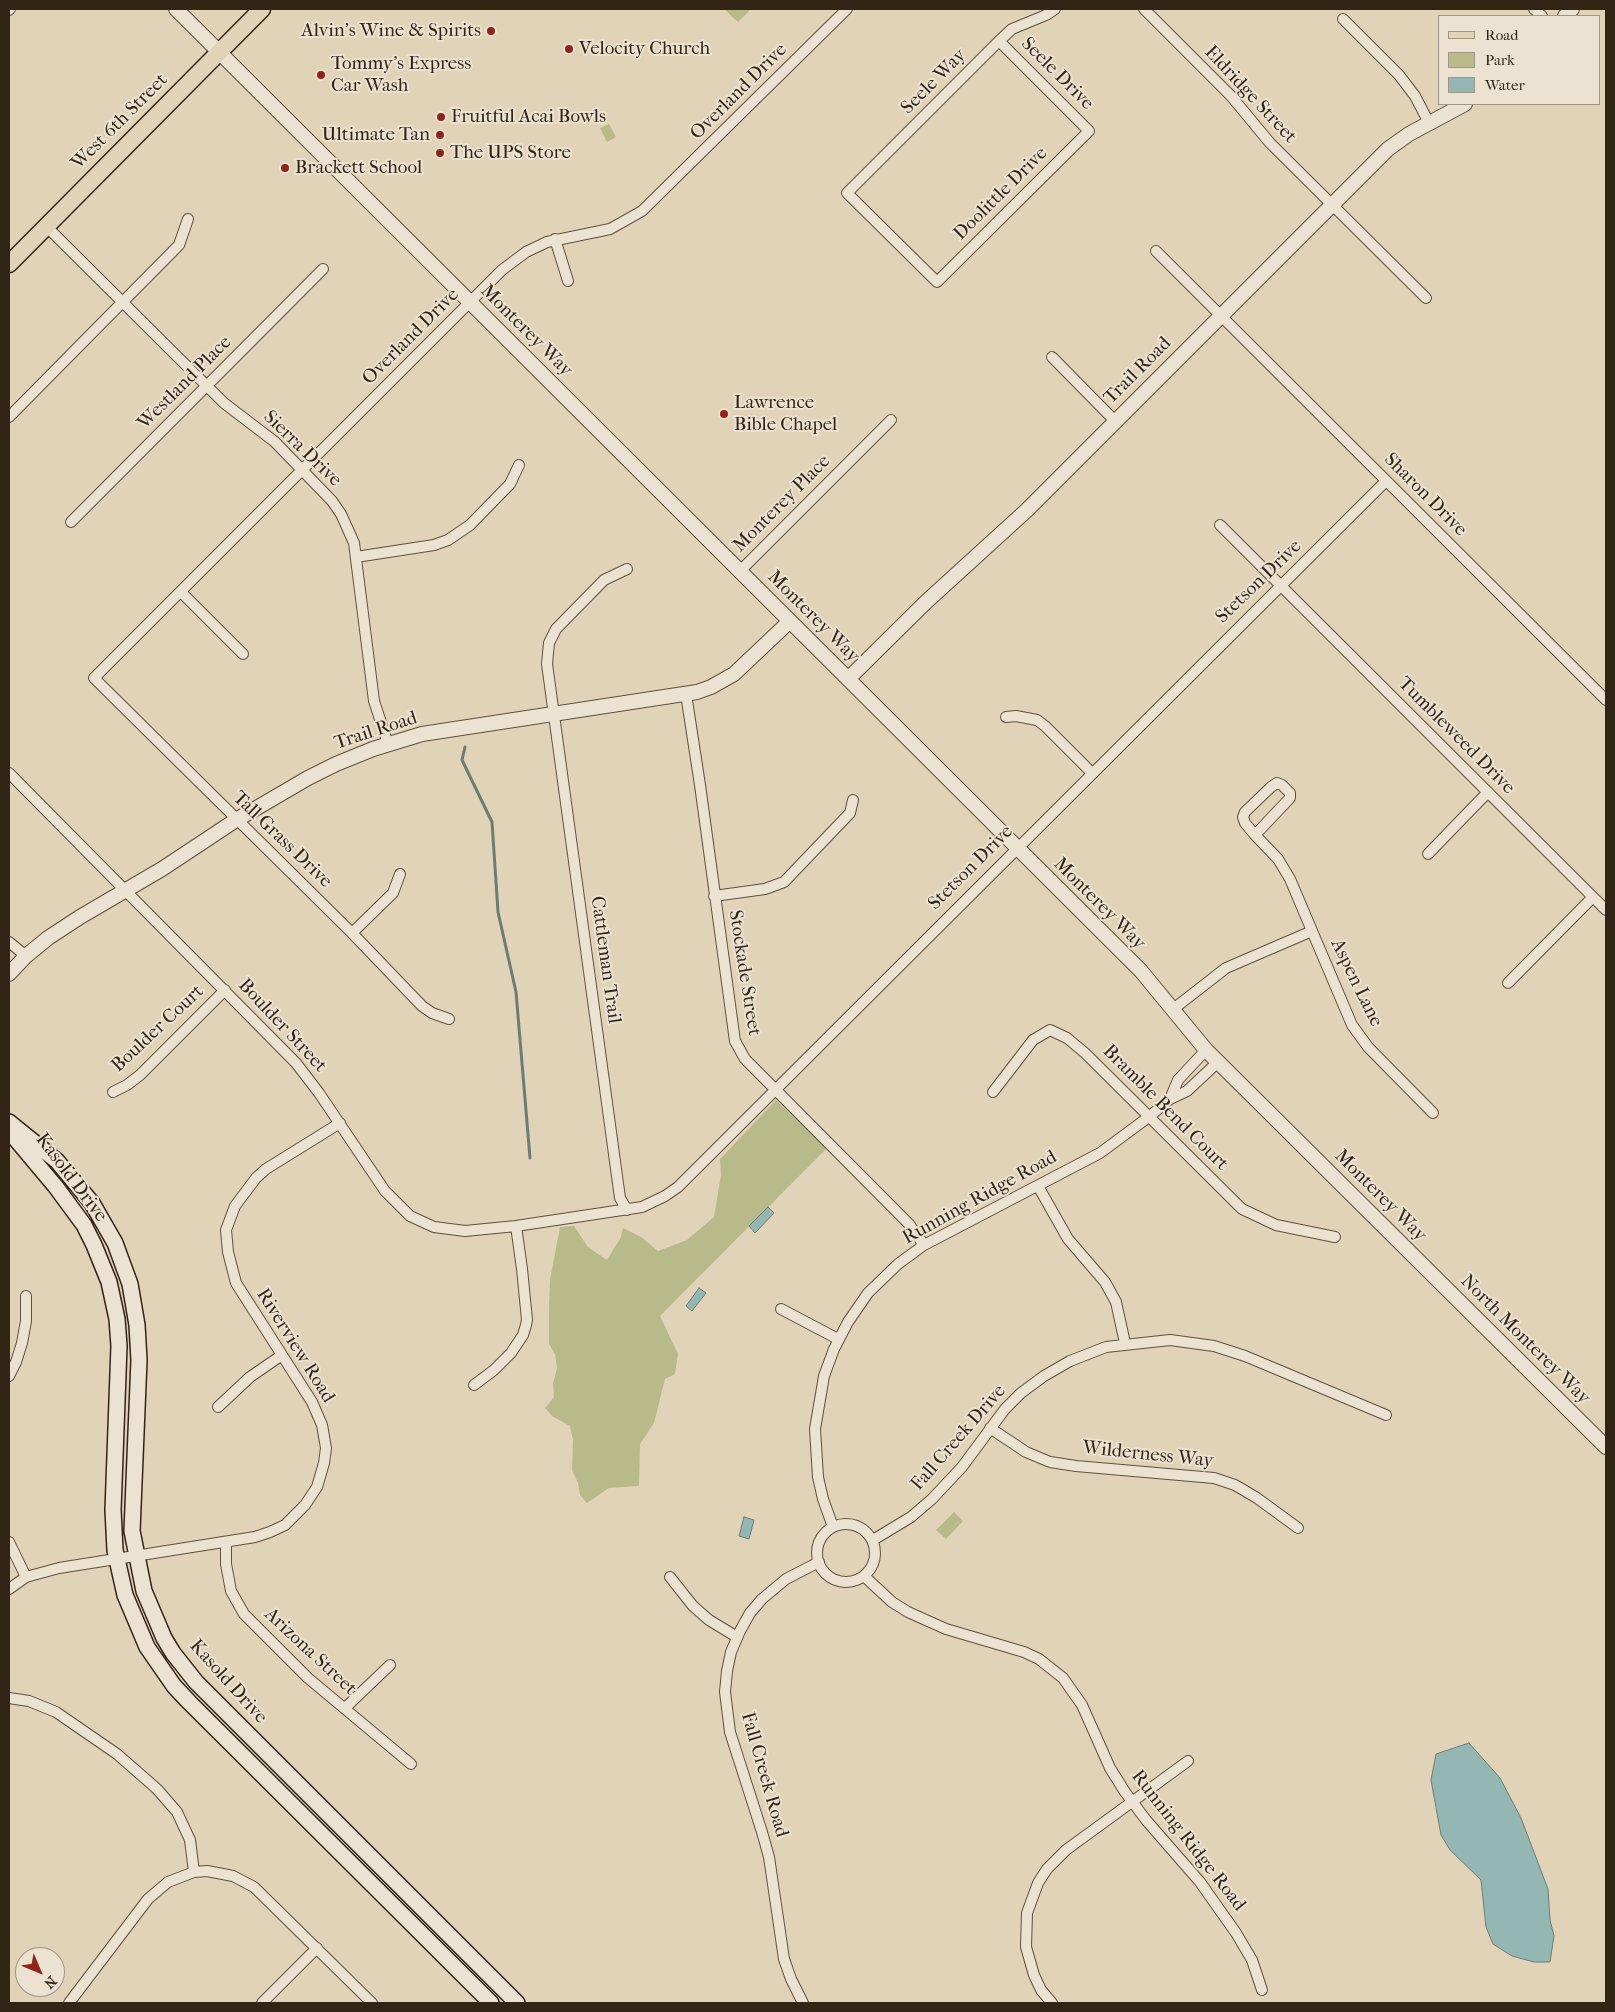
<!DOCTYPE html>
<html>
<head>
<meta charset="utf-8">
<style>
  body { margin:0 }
  #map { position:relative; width:1615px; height:2012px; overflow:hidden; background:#e1d3b8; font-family:"IM FELL French Canon",serif }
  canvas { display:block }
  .frame { position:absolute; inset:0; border:10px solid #322516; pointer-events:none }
  .legend { position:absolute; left:1438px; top:15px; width:162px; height:90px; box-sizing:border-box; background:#ece2d1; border:1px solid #a29686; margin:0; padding:6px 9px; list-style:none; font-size:15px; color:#322516 }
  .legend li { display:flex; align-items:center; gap:10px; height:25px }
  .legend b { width:25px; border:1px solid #a29686 }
  .north { position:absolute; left:15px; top:1947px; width:50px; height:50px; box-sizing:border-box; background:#ece2d1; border:1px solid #a29686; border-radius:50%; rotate:135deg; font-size:14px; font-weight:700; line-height:20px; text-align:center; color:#322516 }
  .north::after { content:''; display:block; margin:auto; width:18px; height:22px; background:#8f2418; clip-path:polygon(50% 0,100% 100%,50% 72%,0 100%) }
</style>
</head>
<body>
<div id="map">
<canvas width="1615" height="2012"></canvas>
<div class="frame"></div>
<ul class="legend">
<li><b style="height:6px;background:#e1d3b8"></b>Road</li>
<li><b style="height:14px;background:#b9ba8a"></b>Park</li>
<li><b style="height:14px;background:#95b7b3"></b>Water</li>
</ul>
<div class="north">N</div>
</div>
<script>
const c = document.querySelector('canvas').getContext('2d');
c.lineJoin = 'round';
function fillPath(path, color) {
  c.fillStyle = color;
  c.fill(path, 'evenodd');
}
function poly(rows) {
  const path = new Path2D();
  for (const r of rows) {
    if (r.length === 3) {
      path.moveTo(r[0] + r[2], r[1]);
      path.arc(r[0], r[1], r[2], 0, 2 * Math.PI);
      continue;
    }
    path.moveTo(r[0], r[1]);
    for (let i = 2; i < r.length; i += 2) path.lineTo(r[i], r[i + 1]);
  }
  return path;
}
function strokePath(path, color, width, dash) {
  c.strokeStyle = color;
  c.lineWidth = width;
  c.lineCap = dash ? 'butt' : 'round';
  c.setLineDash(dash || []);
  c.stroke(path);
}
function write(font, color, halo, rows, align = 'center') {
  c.font = font + ' "IM FELL French Canon",serif';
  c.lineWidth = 4;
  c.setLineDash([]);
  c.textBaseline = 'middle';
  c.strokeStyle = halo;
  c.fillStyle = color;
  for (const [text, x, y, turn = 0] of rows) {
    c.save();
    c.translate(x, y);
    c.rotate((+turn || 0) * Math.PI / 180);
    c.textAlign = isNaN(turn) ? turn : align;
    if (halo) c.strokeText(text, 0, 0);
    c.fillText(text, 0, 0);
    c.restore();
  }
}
fillPath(poly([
  [724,9,751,9,738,22],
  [609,124,616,137,607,142,600,128],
  [776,1100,827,1148,660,1316,678,1354,675,1374,665,1379,654,1423,640,1444,639,1486,609,1488,587,1503,580,1495,578,1483,572,1470,573,1440,570,1426,552,1416,545,1408,554,1397,553,1384,557,1368,555,1354,549,1344,549,1308,550,1280,560,1227,574,1226,588,1247,607,1260,621,1237,623,1228,641,1237,658,1251,687,1240,714,1217,721,1175,720,1159],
  [954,1512,963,1521,946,1539,936,1530]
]), '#b9ba8a');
const water = poly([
  [768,1207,774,1213,755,1233,749,1226,768,1207],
  [699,1288,706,1293,692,1311,686,1306,699,1288],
  [744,1517,754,1520,749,1539,739,1536,744,1517],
  [1469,1743,1500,1778,1521,1818,1548,1889,1550,1920,1554,1936,1550,1962,1534,1962,1512,1956,1493,1944,1486,1927,1481,1880,1450,1850,1441,1835,1431,1780,1436,1754,1469,1743]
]);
fillPath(water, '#95b7b3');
strokePath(water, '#6d7d74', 1);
strokePath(poly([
  [465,747,462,760,492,822,498,912,516,992,530,1158]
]), '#6d7d74', 3);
const minor = poly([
  [1144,9,1231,96,1270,143,1426,298],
  [1534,9,1542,16],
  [9,10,10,9],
  [1343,19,1399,75,1415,96,1429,123],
  [999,41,1089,131,937,282,847,193,999,41,1012,29,1046,15,1055,9],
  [46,226,224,403,275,442,332,501,341,514,354,543,374,701,388,744],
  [555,239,568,281],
  [1156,251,1606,700],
  [1052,357,1114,420],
  [9,417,179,245,188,219],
  [71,522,323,269],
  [1220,525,1606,910],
  [356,557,434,545,448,540,470,525,510,484,519,465],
  [627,569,604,580,556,629,549,643,547,664,620,1198,627,1210],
  [740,571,891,420],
  [181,592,243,654],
  [686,694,700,785,735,1041,745,1059,909,1224,924,1245],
  [1006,717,1016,716,1037,720,1045,726,1092,773],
  [9,773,296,1063,319,1093,385,1191,410,1216,434,1227,465,1231,516,1226,642,1207,665,1196,678,1187,1386,481],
  [1255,835,1290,798,1290,793,1282,785,1277,783,1271,787,1245,812,1243,817,1245,823,1255,835,1278,859,1290,879,1352,1025,1368,1047,1433,1113],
  [1428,854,1488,792],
  [714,896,765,889,784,882,850,813,853,800],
  [352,933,393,893,400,874],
  [9,942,26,956],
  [1508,983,1593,897],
  [1172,1010,1226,968,1312,931],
  [449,1019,432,1013,422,1006,352,933,94,678,502,270,526,252,547,242,610,229,642,211,847,9],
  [113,1092,127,1085,140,1075,225,990],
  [993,1092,1033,1040,1050,1030,1067,1038,1085,1053,1242,1209,1276,1225,1335,1237],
  [1170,1099,1178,1080,1206,1050],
  [1038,1186,1068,1239,1105,1282,1116,1302,1125,1343],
  [781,1309,838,1339],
  [9,1376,16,1362,22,1343,26,1321,26,1296],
  [474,1385,494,1370,511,1353,523,1335,526,1325,527,1320,522,1269,516,1226],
  [218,1407,250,1377,282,1355],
  [990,1428,1026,1452,1050,1462,1076,1466,1214,1478,1235,1485,1257,1498,1298,1528],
  [846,1553,29],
  [833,1527,823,1499,818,1477,815,1429,824,1376,834,1349,848,1322,868,1293,898,1264,924,1245,1100,1153,1150,1116,1170,1099,1187,1091,1218,1062],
  [873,1540,911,1517,932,1499,962,1467,1005,1409,1021,1393,1044,1376,1070,1361,1106,1347,1170,1340,1214,1346,1245,1356,1386,1415],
  [9,1542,26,1577],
  [226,1542,226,1564,231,1591,244,1614,308,1678,411,1764],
  [864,1576,892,1602,908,1612,946,1629,1024,1652,1039,1659,1063,1678,1082,1705,1110,1768,1125,1792,1146,1820,1200,1882,1236,1933,1252,1960,1262,1990],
  [670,1577,693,1606,709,1620,737,1637],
  [9,1589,26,1577,59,1568,255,1537,270,1532,285,1525,305,1505,317,1487,324,1463,326,1448,322,1425,312,1402,236,1283,228,1252,226,1230,235,1206,256,1178,266,1169,340,1123],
  [9,1698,29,1701,56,1712,117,1754,157,1789,177,1812,190,1840,194,1872,207,1871,233,1876,254,1887,372,2003],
  [345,1708,390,1665],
  [69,2003,148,1899,168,1882,194,1872],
  [262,2003,317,1948],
  [803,2003,791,1979,784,1959,769,1857,762,1832,730,1732,725,1692,727,1671,731,1652,740,1631,750,1613,762,1599,786,1579,819,1562],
  [1052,2003,1041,1990,1034,1975,1026,1947,1027,1913,1038,1883,1047,1869,1066,1850,1188,1761]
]);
const tertiary = poly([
  [176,9,1141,971,1206,1050,1606,1447],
  [1565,16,1572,9],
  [848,679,926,602,1027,510,1388,149,1409,134,1465,104],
  [9,974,26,956,48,938,80,917,162,869,236,820,308,778,336,764,373,749,422,734,697,692,711,687,734,674,790,621]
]);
const secondary = poly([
  [9,1122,57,1161,92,1203,115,1243,130,1284,137,1325,139,1360,132,1531,144,1591,164,1638,173,1653,196,1682,517,2003],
  [9,1131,56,1187,84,1225,94,1245,109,1282,117,1319,119,1346,113,1510,115,1550,125,1595,147,1647,174,1686,189,1702,491,2003]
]);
const primary = poly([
  [9,264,262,9]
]);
strokePath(minor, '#5e503e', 12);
strokePath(tertiary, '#5e503e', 16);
strokePath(secondary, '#322516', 18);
strokePath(primary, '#322516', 19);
strokePath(minor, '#ece2d1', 10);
strokePath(tertiary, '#ece2d1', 14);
strokePath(secondary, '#ece2d1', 15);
strokePath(primary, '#e1d3b8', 16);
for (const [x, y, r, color] of [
  [491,31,5,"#8f2418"],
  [569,49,5,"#8f2418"],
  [321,75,5,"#8f2418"],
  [441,117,5,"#8f2418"],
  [440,135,5,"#8f2418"],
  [440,153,5,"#8f2418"],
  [285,168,5,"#8f2418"],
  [724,414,5,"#8f2418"]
]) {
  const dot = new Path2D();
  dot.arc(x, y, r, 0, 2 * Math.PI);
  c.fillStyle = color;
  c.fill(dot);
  strokePath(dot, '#ece2d1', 2);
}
write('19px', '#322516', '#ece2d1', [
  ["Alvin's Wine & Spirits",481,31,"right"],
  ["Velocity Church",579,49],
  ["Tommy's Express",331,64],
  ["Car Wash",331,86],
  ["Fruitful Acai Bowls",451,117],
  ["Ultimate Tan",430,135,"right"],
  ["The UPS Store",450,153],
  ["Brackett School",295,168],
  ["Lawrence",734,403],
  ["Bible Chapel",734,425]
], 'left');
write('19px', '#322516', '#ece2d1', [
  ["Seele Drive",1057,74,45],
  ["Seele Way",934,82,-45],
  ["Overland Drive",739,92,-45],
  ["Eldridge Street",1250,95,47],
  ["West 6th Street",120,122,-45],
  ["Doolittle Drive",1001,194,-45],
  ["Monterey Way",526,331,45],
  ["Overland Drive",411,337,-45],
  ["Trail Road",1138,371,-45],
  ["Westland Place",185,383,-45],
  ["Sierra Drive",302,449,44],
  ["Sharon Drive",1425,495,45],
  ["Monterey Place",782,504,-45],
  ["Stetson Drive",1259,582,-44],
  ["Monterey Way",813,617,45],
  ["Trail Road",376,731,-18],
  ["Tumbleweed Drive",1456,736,45],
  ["Tall Grass Drive",282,840,44],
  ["Stetson Drive",971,868,-45],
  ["Monterey Way",1099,904,45],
  ["Cattleman Trail",605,960,82],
  ["Stockade Street",744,973,81],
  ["Aspen Lane",1356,983,64],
  ["Boulder Street",282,1026,47],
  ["Boulder Court",158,1029,-43],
  ["Bramble Bend Court",1165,1108,45],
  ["Kasold Drive",71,1178,53],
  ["Monterey Way",1380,1196,45],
  ["Running Ridge Road",980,1198,-29],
  ["North Monterey Way",1525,1340,45],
  ["Riverview Road",295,1346,58],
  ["Fall Creek Drive",959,1438,-49],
  ["Wilderness Way",1148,1455,6],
  ["Arizona Street",310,1652,43],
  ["Kasold Drive",228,1682,48],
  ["Fall Creek Road",764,1775,74],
  ["Running Ridge Road",1188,1841,52]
]);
</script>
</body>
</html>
